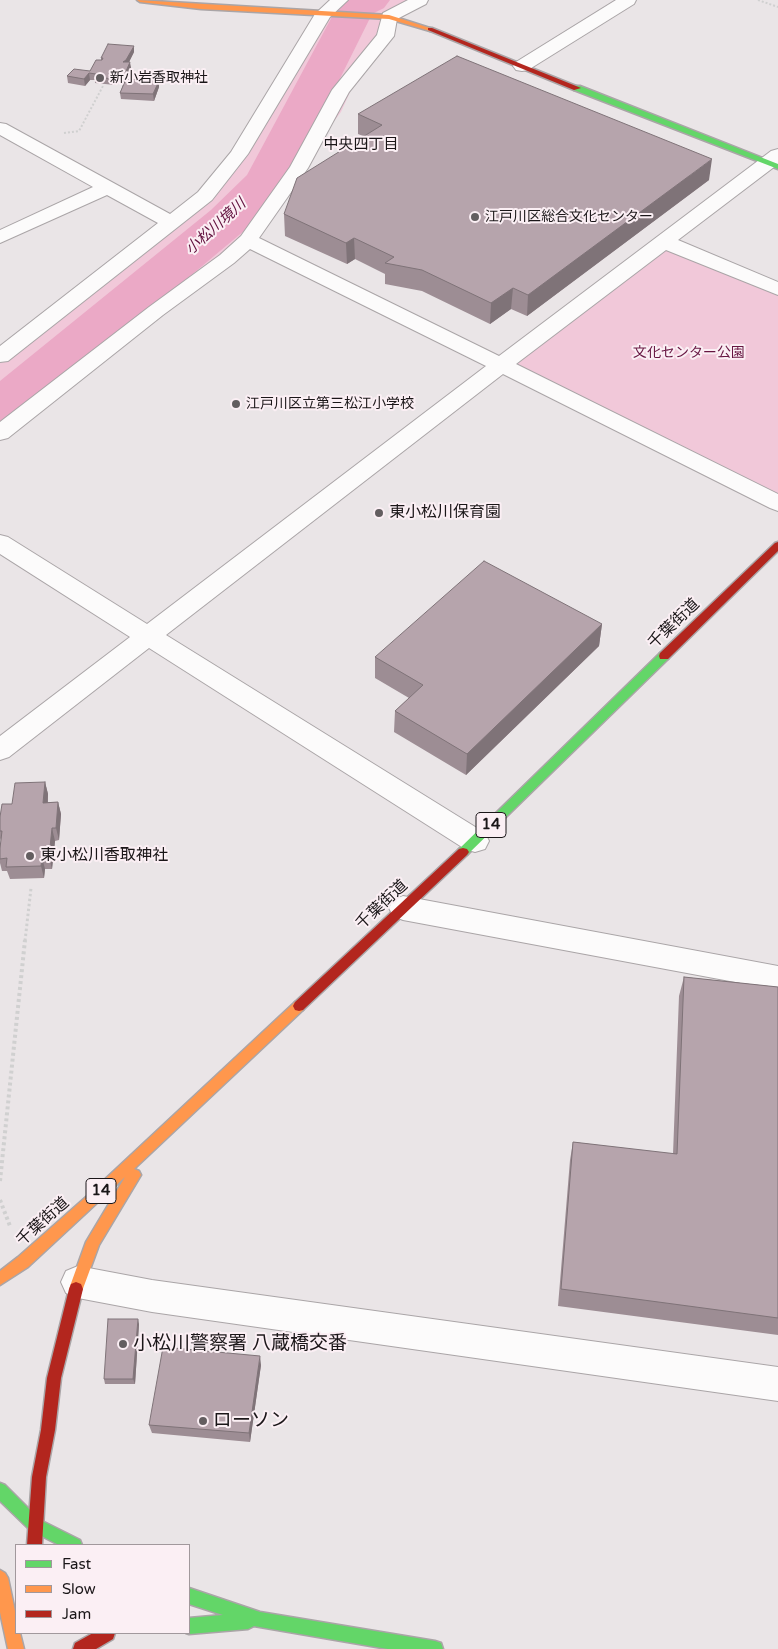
<!DOCTYPE html>
<html>
<head>
<meta charset="utf-8">
<style>
  body { margin:0 }
  #map { position:relative; width:778px; height:1649px; overflow:hidden; background:#eae5e7; font-family:"Varela Round",sans-serif }
  canvas { display:block }
  .legend { position:absolute; left:15px; top:1544px; width:175px; height:90px; box-sizing:border-box; background:#fbeff4; border:1px solid #a1989c; margin:0; padding:6px 9px; list-style:none; font-size:15px; color:#1a1618 }
  .legend li { display:flex; align-items:center; gap:10px; height:25px }
  .legend b { width:25px; border:1px solid #a1989c }
</style>
</head>
<body>
<div id="map">
<canvas width="778" height="1649"></canvas>
<ul class="legend">
<li><b style="height:6px;background:#63d668"></b>Fast</li>
<li><b style="height:6px;background:#ff974d"></b>Slow</li>
<li><b style="height:6px;background:#b3261e"></b>Jam</li>
</ul>
</div>
<script>
const c = document.querySelector('canvas').getContext('2d');
c.lineJoin = 'round';
function fillPath(path, color) {
  c.fillStyle = color;
  c.fill(path, 'evenodd');
}
function poly(rows) {
  const path = new Path2D();
  for (const r of rows) {
    path.moveTo(r[0], r[1]);
    for (let i = 2; i < r.length; i += 2) path.lineTo(r[i], r[i + 1]);
  }
  return path;
}
function strokePath(path, color, width, dash) {
  c.strokeStyle = color;
  c.lineWidth = width;
  c.lineCap = dash ? 'butt' : 'round';
  c.setLineDash(dash || []);
  c.stroke(path);
}
function write(font, color, halo, rows, align = 'center') {
  c.font = font + ' "Varela Round","Noto Sans JP",sans-serif';
  c.lineWidth = 4;
  c.setLineDash([]);
  c.textBaseline = 'middle';
  c.strokeStyle = halo;
  c.fillStyle = color;
  for (const [text, x, y, turn = 0] of rows) {
    c.save();
    c.translate(x, y);
    c.rotate((+turn || 0) * Math.PI / 180);
    c.textAlign = isNaN(turn) ? turn : align;
    if (halo) c.strokeText(text, 0, 0);
    c.fillText(text, 0, 0);
    c.restore();
  }
}
fillPath(poly([
  [346,0,411,0,392,10,376,35,341,112,245,238,0,426,0,363,210,199,327,18],
  [667,248,778,294,778,495,514,365]
]), '#f1c8d9');
fillPath(poly([
  [341,0,390,0,384,8,372,14,289,181,282,191,245,230,45,398,19,417,0,421,0,381,211,210,247,175,341,0]
]), '#eba9c6');
const street = poly([
  [330,0,348,0,330,17,248,154,212,200,8,361,0,362,0,346,158,223,107,195,0,243,0,230,93,187,0,135,0,123,6,124,170,214,198,192,231,152,315,14,330,0],
  [408,0,428,0,426,4,397,19,394,36,349,92,308,168,259,238,499,356,771,151,778,149,778,164,678,240,778,282,778,295,666,250,516,364,778,494,778,511,770,508,503,374,166,635,485,833,489,841,485,849,475,852,465,849,149,648,9,757,0,760,0,736,130,637,0,554,0,535,8,537,147,624,486,366,250,249,234,263,163,315,8,438,0,440,0,422,149,307,220,255,241,236,290,167,332,90,377,35,383,13,408,0],
  [616,0,636,0,634,4,528,70,522,71,516,70,513,66,516,62,616,0],
  [403,896,778,966,778,990,403,920,393,916,389,908,393,900,403,896],
  [78,1266,152,1280,778,1367,778,1401,152,1312,78,1298,66,1293,61,1282,66,1271,78,1266]
]);
const fast = poly([
  [574,86,580,86,778,164,778,169,574,90,574,86],
  [664,652,669,656,668,659,467,855,459,855,457,852,459,849,660,653,664,652],
  [0,1483,5,1485,40,1520,80,1540,82,1545,59,1545,30,1530,0,1501,0,1483],
  [189,1588,260,1612,435,1641,441,1643,443,1649,388,1649,254,1626,248,1629,189,1634,186,1633,189,1633,189,1618,223,1615,189,1604,189,1588]
]);
const slow = poly([
  [137,0,389,15,433,29,430,31,389,19,201,9,140,2,137,0],
  [299,1001,303,1002,305,1006,303,1010,134,1169,139,1171,141,1175,99,1245,81,1294,76,1296,71,1294,69,1289,86,1242,125,1177,28,1267,0,1285,0,1271,18,1257,87,1196,295,1002,299,1001],
  [0,1570,5,1573,8,1578,16,1616,16,1633,20,1633,24,1649,8,1649,0,1612,0,1570]
]);
const jam = poly([
  [428,28,432,28,581,88,574,90,428,30,428,28],
  [778,542,778,551,668,659,660,659,659,656,660,653,775,543,778,542],
  [463,848,467,849,469,852,467,855,303,1010,299,1011,295,1010,293,1006,295,1002,459,849,463,848],
  [76,1282,81,1284,83,1289,61,1378,55,1430,46,1477,42,1545,27,1545,32,1477,41,1430,47,1378,69,1289,71,1284,76,1282],
  [93,1633,115,1633,113,1639,96,1649,73,1649,75,1643,93,1633]
]);
strokePath(street, '#aaa5a7', 2);
strokePath(fast, '#aaa5a7', 3);
strokePath(slow, '#aaa5a7', 3);
strokePath(jam, '#aaa5a7', 3);
strokePath(poly([
  [758,0,778,7],
  [64,133,79,131,103,86]
]), '#d0d0d0', 2, [2, 2]);
strokePath(poly([
  [25,941,31,888]
]), '#d0d0d0', 3, [2.5, 2.5]);
strokePath(poly([
  [0,1181,25,940],
  [0,1200,10,1226]
]), '#d0d0d0', 4, [3, 3]);
fillPath(street, '#fcfbfb');
fillPath(fast, '#63d668');
fillPath(slow, '#ff974d');
fillPath(jam, '#b3261e');
fillPath(poly([
  [134,52,129,62,131,68,126,79,159,87,154,101,121,99,120,93,124,82,117,82,115,85,95,83,95,80,90,80,85,86,68,83,67,76,90,71,101,60,101,58],
  [358,114,709,180,527,316,511,309,490,324,422,291,385,284,385,274,355,259,347,264,285,236,284,214,363,136,358,134],
  [602,624,599,646,466,775,394,732,395,711,409,698,375,678,375,657],
  [45,782,48,794,48,802,58,802,61,814,59,840,55,841,52,869,45,869,44,878,10,879,7,871,2,871,0,863,0,848,1,841,0,838,0,817],
  [684,977,778,987,778,1335,558,1306,570,1160,573,1142,673,1154,679,996],
  [139,1324,135,1384,105,1384,104,1379],
  [261,1365,250,1442,152,1433,149,1425]
]), '#9d8d94');
fillPath(poly([
  [134,46,134,52,127,66,123,62],
  [130,62,131,68,125,82,124,76],
  [89,73,90,80,85,86,84,79],
  [116,75,117,82,115,85,115,79],
  [159,81,159,87,154,101,153,94],
  [712,159,709,180,527,316,528,295],
  [354,238,355,259,347,264,346,243],
  [513,288,511,309,490,324,491,303],
  [602,624,599,646,466,775,467,754],
  [45,782,48,794,47,815,43,803],
  [58,802,61,814,59,840,56,828],
  [52,828,55,841,52,869,49,857],
  [42,857,45,869,44,878,41,866],
  [138,1319,139,1324,135,1384,133,1379],
  [260,1356,261,1365,250,1442,249,1433]
]), '#7f7378');
const building = poly([
  [108,44,134,46,126,60,123,62,130,62,124,76,116,75,115,79,94,77,96,74,89,73,84,79,67,76,74,69,90,71,96,60,102,60,103,58,101,58,108,44],
  [457,56,712,159,528,295,513,288,491,303,422,270,385,263,394,257,354,238,346,243,284,214,297,178,382,125,358,114,457,56],
  [126,79,159,81,153,94,120,93,126,79],
  [484,561,602,624,467,754,395,711,423,685,375,657,484,561],
  [45,782,43,803,58,802,56,828,52,828,49,857,42,857,41,866,6,867,7,858,0,859,0,848,2,831,0,831,0,817,2,804,12,804,15,783,45,782],
  [684,977,778,987,778,1318,561,1289,573,1142,677,1154,684,977],
  [108,1319,138,1319,133,1379,104,1379,108,1319],
  [163,1347,260,1356,249,1433,149,1425,163,1347]
]);
fillPath(building, '#b6a4ac');
strokePath(building, '#7f7378', 1);
for (const [x, y, r, color] of [
  [100,78,5,"#635e60"],
  [475,217,5,"#635e60"],
  [236,404,5,"#635e60"],
  [379,513,5,"#635e60"],
  [30,856,5,"#635e60"],
  [123,1344,5,"#635e60"],
  [203,1421,5,"#635e60"]
]) {
  const dot = new Path2D();
  dot.arc(x, y, r, 0, 2 * Math.PI);
  c.fillStyle = color;
  c.fill(dot);
  strokePath(dot, '#fbeff4', 2);
}
write('14px', '#1a1618', '#fbeff4', [
  ["新小岩香取神社",110,78],
  ["江戸川区総合文化センター",485,217],
  ["江戸川区立第三松江小学校",246,404]
], 'left');
write('14px', '#661541', '#fbeff4', [
  ["文化センター公園",689,353]
]);
write('15px', '#1a1618', '#fbeff4', [
  ["中央四丁目",361,145]
]);
write('italic 15px', '#61103d', '#fbeff4', [
  ["小松川境川",216,227,-42]
]);
for (const [x, y, w] of [
  [491,825,30],
  [101,1191,30]
]) {
  const box = new Path2D();
  box.roundRect(x - w / 2, y - 12.5, w, 25, 4);
  c.fillStyle = '#fbeff4';
  c.fill(box);
  strokePath(box, '#1a1618', 1);
}
write('bold 15px', '#1a1618', null, [
  ["14",491,825],
  ["14",101,1191]
]);
write('16px', '#1a1618', '#fbeff4', [
  ["東小松川保育園",389,513],
  ["東小松川香取神社",40,856]
], 'left');
write('16px', '#1a1618', '#fbeff4', [
  ["千葉街道",674,624,-44],
  ["千葉街道",382,905,-43],
  ["千葉街道",43,1222,-42]
]);
write('19px', '#1a1618', '#fbeff4', [
  ["小松川警察署 八蔵橋交番",133,1344],
  ["ローソン",213,1421]
], 'left');
</script>
</body>
</html>
